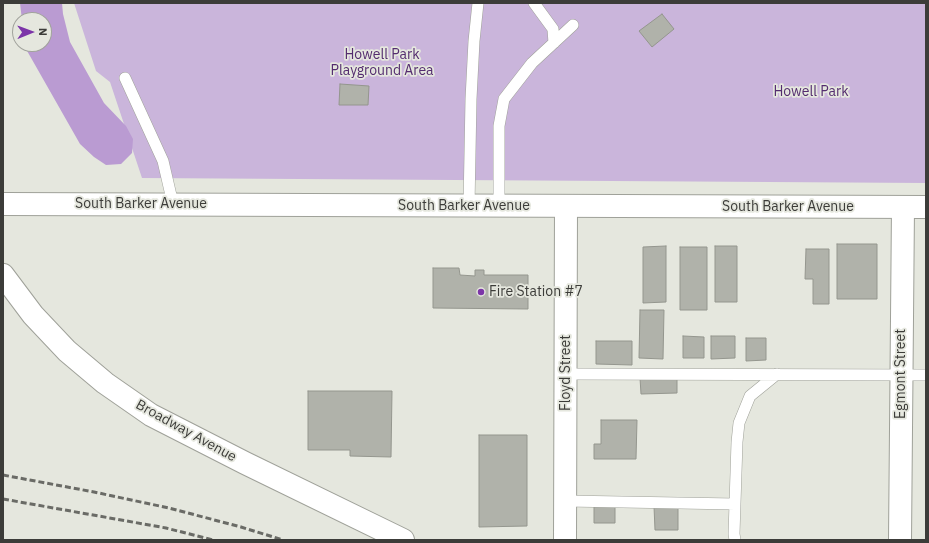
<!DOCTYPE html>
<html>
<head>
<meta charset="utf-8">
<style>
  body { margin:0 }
  #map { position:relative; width:929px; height:543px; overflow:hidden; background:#e5e7de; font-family:"IBM Plex Sans",sans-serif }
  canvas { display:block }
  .frame { position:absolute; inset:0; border:4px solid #3c3c39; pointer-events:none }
  .north { position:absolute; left:12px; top:12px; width:40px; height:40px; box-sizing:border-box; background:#e5e7de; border:1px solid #a1a39c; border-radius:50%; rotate:89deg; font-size:11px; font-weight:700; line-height:16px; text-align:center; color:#3c3c39 }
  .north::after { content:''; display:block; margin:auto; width:14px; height:18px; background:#7c35a8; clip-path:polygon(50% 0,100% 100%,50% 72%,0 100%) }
</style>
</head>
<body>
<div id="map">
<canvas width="929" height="543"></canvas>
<div class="frame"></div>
<div class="north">N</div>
</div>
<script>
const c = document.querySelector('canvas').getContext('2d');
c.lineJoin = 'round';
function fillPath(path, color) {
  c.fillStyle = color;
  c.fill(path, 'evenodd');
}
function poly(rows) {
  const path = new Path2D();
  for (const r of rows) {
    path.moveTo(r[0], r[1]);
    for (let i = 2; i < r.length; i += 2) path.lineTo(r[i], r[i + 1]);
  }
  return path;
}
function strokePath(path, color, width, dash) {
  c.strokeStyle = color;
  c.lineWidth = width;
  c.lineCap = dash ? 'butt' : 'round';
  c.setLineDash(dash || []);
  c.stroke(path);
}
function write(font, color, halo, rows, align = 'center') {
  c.font = font + ' "IBM Plex Sans",sans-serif';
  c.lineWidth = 3.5;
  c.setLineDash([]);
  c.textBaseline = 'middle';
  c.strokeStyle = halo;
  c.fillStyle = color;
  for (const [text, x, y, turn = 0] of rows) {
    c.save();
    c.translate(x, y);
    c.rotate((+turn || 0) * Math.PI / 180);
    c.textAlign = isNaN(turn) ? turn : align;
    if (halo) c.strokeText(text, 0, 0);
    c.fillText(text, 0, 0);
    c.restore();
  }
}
fillPath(poly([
  [74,3,926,3,926,183,142,178,110,82,96,71]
]), '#cab5db');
fillPath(poly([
  [20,3,62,3,63,14,70,42,104,103,126,126,133,139,132,153,121,164,106,165,94,157,80,144,26,49,26,44,44,44,44,20,22,20]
]), '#ba9bd2');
const building = poly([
  [662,14,674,29,652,47,639,31,662,14],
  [340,84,369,86,368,105,339,105,340,84],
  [837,244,877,244,877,299,837,299,837,244],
  [666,246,666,302,643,303,643,247,666,246],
  [715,246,737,246,737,302,715,302,715,246],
  [680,247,707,247,707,310,680,310,680,247],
  [806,249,829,249,829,304,813,304,813,279,805,279,806,249],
  [433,268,459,268,460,275,475,276,475,270,484,270,484,275,528,275,528,309,433,308,433,268],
  [640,310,664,310,663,359,639,358,640,310],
  [683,336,704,337,704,358,683,358,683,336],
  [711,336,735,336,735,358,711,359,711,336],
  [746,338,766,338,766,360,746,361,746,338],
  [596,341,632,341,632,365,596,364,596,341],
  [677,376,677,393,641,394,640,378,677,376],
  [308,391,392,391,391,457,350,456,350,450,308,450,308,391],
  [601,420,637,420,636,459,594,459,594,444,601,444,601,420],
  [479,435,527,435,527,526,479,527,479,435],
  [594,503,615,504,615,523,594,523,594,503],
  [654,506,678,506,678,530,655,530,654,506]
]);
fillPath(building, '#b0b2aa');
strokePath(building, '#94968e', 1);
const lane = poly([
  [534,3,553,29,554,43],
  [125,78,163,161,173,204],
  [469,206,471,99,474,41,478,3],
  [499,206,499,126,504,99,532,63,573,25],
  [566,374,926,375],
  [566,501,735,504],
  [735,540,734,534,737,442,739,423,750,396,777,374]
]);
const street = poly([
  [3,275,33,315,67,351,105,383,151,415,245,463,403,540],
  [565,540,566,206],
  [900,540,903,207]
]);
const secondary = poly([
  [3,204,926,207]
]);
strokePath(lane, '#9fa199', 12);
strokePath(street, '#9fa199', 24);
strokePath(secondary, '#9fa199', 24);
strokePath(lane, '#fff', 11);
strokePath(street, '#fff', 22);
strokePath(secondary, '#fff', 22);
strokePath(poly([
  [3,475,94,492,169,508,241,527,283,540],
  [3,499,166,528,213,540]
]), '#6a6b66', 3, [6, 3]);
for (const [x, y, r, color] of [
  [481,292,4,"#7c35a8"]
]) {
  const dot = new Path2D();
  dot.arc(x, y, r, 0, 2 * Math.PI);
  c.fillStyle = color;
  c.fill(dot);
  strokePath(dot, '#e5e7de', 1.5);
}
write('14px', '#542c6f', '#e5e7de', [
  ["Howell Park",382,55],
  ["Playground Area",382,71],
  ["Howell Park",811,92]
]);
write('14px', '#3c3c39', '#e5e7de', [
  ["South Barker Avenue",141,204],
  ["South Barker Avenue",464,206],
  ["South Barker Avenue",788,207],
  ["Floyd Street",566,373,-90],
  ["Egmont Street",901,374,-90],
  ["Broadway Avenue",186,431,29]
]);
write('14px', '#3c3c39', '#e5e7de', [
  ["Fire Station #7",489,292]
], 'left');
</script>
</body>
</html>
